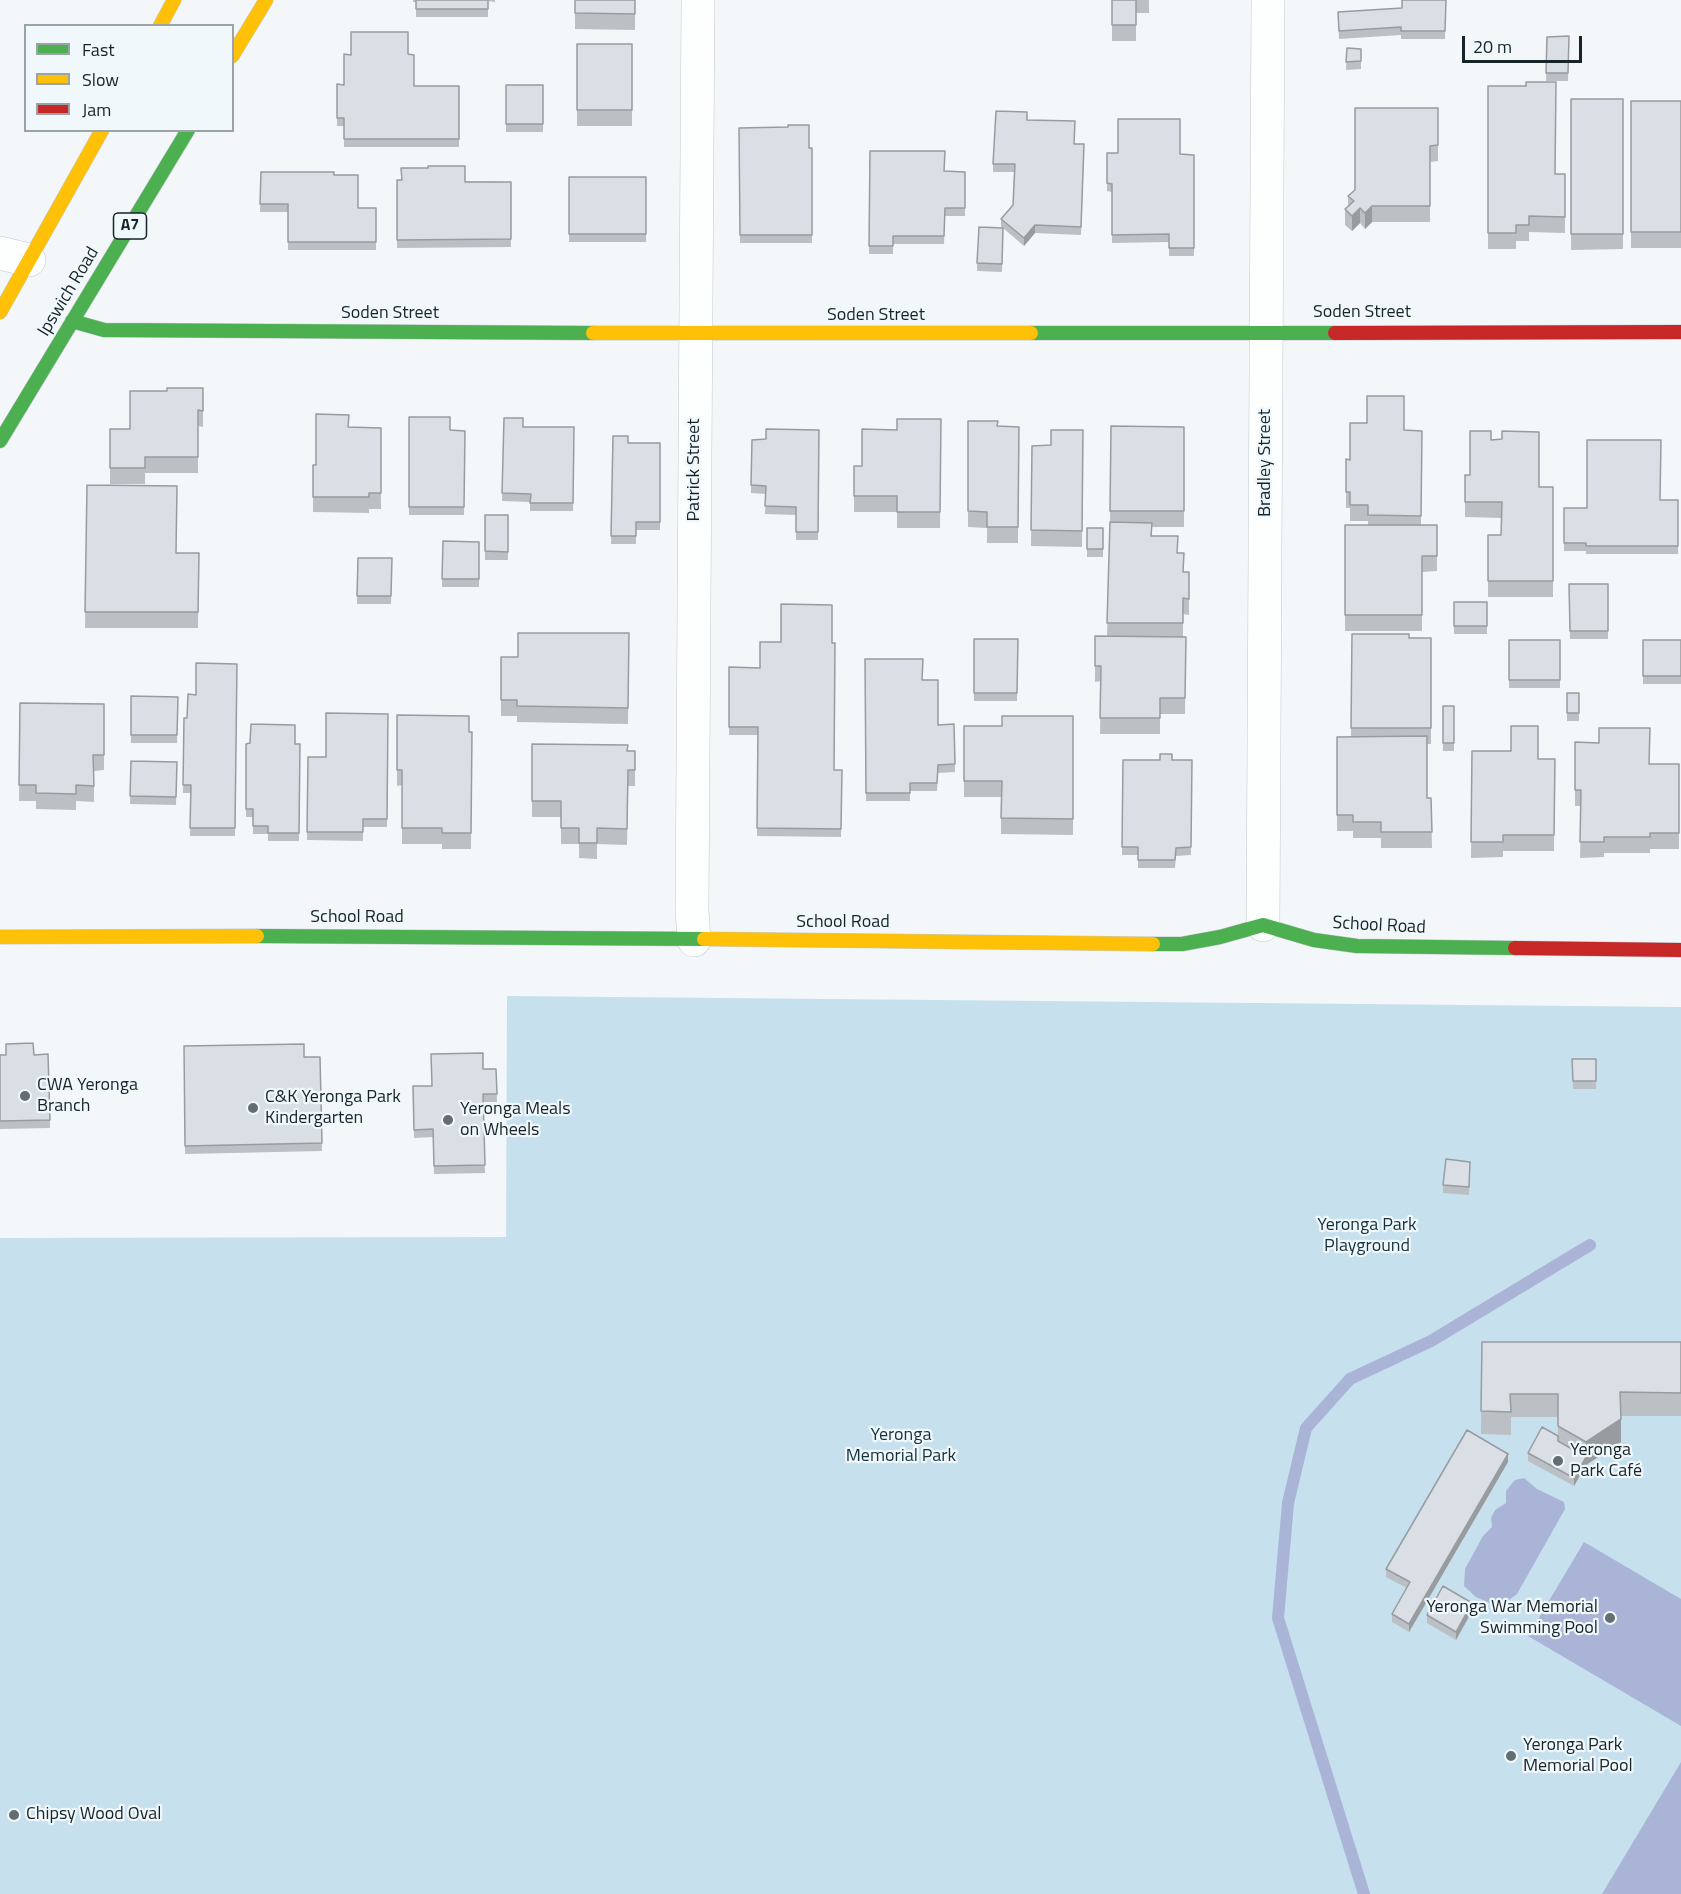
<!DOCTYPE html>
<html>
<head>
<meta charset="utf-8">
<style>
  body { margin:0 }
  #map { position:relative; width:1681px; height:1894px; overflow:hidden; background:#f3f7f9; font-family:"Titillium Web",sans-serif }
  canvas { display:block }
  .legend { position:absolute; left:24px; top:24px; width:210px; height:108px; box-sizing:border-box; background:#f1f8fb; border:2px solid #9aa3a7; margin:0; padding:8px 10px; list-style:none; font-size:18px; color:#17242a }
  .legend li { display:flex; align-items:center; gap:12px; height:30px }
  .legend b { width:30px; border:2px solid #9aa3a7 }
  .scale { position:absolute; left:1462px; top:36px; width:120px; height:27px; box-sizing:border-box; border:3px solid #17242a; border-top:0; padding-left:8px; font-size:18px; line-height:21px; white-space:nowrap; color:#17242a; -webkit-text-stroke:4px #f1f8fb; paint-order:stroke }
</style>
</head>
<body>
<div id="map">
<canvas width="1681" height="1894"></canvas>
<ul class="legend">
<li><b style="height:8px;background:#4caf50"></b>Fast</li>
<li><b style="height:8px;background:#ffc107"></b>Slow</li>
<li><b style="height:8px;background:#c62828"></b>Jam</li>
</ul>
<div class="scale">20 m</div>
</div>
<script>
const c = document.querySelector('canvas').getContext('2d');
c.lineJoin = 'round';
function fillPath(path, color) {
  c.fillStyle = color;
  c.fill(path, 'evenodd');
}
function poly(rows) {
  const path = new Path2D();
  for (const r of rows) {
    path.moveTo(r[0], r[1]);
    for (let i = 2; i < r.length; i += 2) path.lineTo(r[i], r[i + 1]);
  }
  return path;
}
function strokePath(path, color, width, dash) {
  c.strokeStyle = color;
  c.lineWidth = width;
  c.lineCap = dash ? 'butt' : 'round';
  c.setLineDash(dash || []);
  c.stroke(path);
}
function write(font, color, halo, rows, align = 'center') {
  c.font = font + ' "Titillium Web",sans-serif';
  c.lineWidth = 4.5;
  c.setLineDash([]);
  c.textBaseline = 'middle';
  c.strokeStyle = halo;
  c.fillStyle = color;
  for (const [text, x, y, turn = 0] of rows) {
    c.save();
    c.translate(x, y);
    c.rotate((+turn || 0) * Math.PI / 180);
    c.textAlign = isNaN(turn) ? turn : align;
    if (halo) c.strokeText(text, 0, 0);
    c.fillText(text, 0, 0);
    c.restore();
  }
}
fillPath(poly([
  [507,996,1681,1007,1681,1894,0,1894,0,1238,506,1237]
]), '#c6e0ed');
fillPath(poly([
  [1524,1478,1537,1489,1564,1502,1565,1509,1517,1594,1505,1603,1494,1605,1476,1597,1464,1586,1465,1569,1483,1536,1492,1527,1491,1518,1495,1510,1506,1503,1506,1491,1515,1480],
  [1584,1542,1681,1599,1681,1726,1528,1636],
  [1681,1762,1681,1894,1602,1894]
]), '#aab4d7');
strokePath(poly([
  [1364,1894,1278,1618,1288,1503,1306,1428,1350,1379,1431,1341,1590,1245]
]), '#aab4d7', 12);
const street = poly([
  [0,253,29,260],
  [1263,925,1268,0],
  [694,940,692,910,698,0]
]);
const fast = poly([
  [72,321,104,330,593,333],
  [1031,333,1335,333],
  [0,441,188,130],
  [257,936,704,939],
  [1153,944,1182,944,1220,937,1263,925,1314,940,1357,946,1515,948]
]);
const slow = poly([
  [160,26,174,0],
  [232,56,266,0],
  [0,312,102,130],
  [593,333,1031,333],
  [0,937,257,936],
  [704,939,1153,944]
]);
const jam = poly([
  [1335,333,1681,332],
  [1515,948,1681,950]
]);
strokePath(street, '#c2c9ce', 34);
strokePath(fast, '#c2c9ce', 15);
strokePath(slow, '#c2c9ce', 15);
strokePath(jam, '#c2c9ce', 15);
strokePath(street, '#fdfefe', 33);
strokePath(fast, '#4caf50', 14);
strokePath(slow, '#ffc107', 14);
strokePath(jam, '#c62828', 14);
fillPath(poly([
  [413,0,495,0,495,2,488,1,488,17,416,17,416,2,413,2],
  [575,0,635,0,635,30,575,29],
  [1112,0,1149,0,1149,13,1136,13,1136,41,1112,41],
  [1446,0,1445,39,1401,39,1401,35,1339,39,1338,12,1402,8],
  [1569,36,1568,81,1546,81,1547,37],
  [577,44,632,44,632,126,577,126],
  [1347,48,1361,49,1361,69,1346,70],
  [408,54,414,86,459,86,459,147,344,147,344,126,337,126,337,84,344,85],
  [506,85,543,85,543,132,506,132],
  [1488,86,1555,174,1565,174,1565,233,1529,232,1529,241,1516,241,1516,249,1488,249],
  [1571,99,1623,99,1623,249,1571,250],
  [1631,101,1681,101,1681,248,1631,248],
  [1438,108,1438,161,1430,162,1430,222,1372,222,1365,229,1360,223,1352,231,1345,225,1345,209,1348,207,1348,196],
  [1027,120,1074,144,1084,152,1081,235,1035,233,1024,246,1003,228,1002,272,977,271,977,263,1003,228,1001,227,1001,219,1013,205,1014,172,993,172,993,164],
  [739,128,809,148,812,148,812,243,740,243],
  [870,151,945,171,965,172,965,216,945,216,944,244,893,244,893,254,869,254],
  [1107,153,1194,155,1194,256,1169,256,1169,242,1112,243,1112,192,1107,191],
  [261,172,334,175,358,208,376,208,376,250,288,250,288,212,260,212],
  [569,177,646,177,646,242,569,242],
  [397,180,511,182,511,247,397,248],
  [203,388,203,427,198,426,198,473,145,473,145,484,110,484,110,429,130,429,167,391],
  [409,417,450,430,465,431,464,515,409,515],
  [504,418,523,427,574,427,573,511,530,511,530,502,502,501],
  [941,419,940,528,897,528,897,512,854,512,854,466,862,466,897,430],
  [968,421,998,426,1019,427,1018,543,987,543,987,528,968,527],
  [1111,426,1184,427,1184,527,1152,527,1152,536,1178,553,1184,572,1189,572,1189,615,1183,614,1183,637,1186,637,1185,714,1160,714,1160,734,1100,734,1101,681,1095,682,1095,636,1107,636,1110,527],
  [349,427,381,428,381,509,369,509,369,513,313,512,313,465,316,465],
  [819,430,818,540,796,540,796,515,765,514,766,494,751,493,752,440,766,439],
  [1083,430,1082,547,1031,546,1032,446,1051,445],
  [1404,430,1422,431,1421,525,1437,525,1437,571,1422,572,1422,631,1345,631,1345,525,1368,525,1368,521,1350,521,1350,508,1346,508,1346,459,1350,460],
  [613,436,628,443,660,443,660,530,636,530,636,544,611,544],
  [1491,440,1539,487,1553,487,1553,597,1488,597,1488,535,1501,535,1502,518,1465,517,1465,475,1470,475],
  [87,485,176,553,199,553,198,628,85,628],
  [1660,500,1678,500,1678,554,1586,554,1586,551,1564,551,1564,508,1587,508],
  [485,515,508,515,508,560,485,560],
  [1087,528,1103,528,1103,557,1087,557],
  [443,541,479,542,479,587,442,587],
  [358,558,392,558,391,604,357,604],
  [1569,584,1608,584,1608,639,1570,639],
  [1454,602,1487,602,1487,634,1454,634],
  [629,633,628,724,517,722,517,716,501,716,501,657,518,657],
  [1352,634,1409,638,1431,638,1431,744,1427,744,1427,798,1431,798,1432,848,1381,848,1381,838,1353,838,1353,831,1337,831,1337,737,1351,737],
  [974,639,1018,639,1017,701,974,701],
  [1509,640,1560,640,1560,688,1509,688],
  [1643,640,1681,640,1681,684,1643,684],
  [781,642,832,643,834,770,842,770,841,837,757,836,758,735,729,735,729,667,760,668],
  [865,659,922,680,938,725,954,724,955,772,938,773,937,791,910,791,910,801,866,801],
  [237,664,235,836,190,836,191,793,183,793,184,718,187,718,196,695],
  [1567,693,1579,693,1579,721,1567,721],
  [131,696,178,697,177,743,131,743],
  [20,703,104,704,104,770,94,771,94,802,76,801,76,810,36,809,36,801,19,801],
  [1443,706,1454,706,1454,751,1443,751],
  [388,714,387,827,363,827,363,841,307,840,308,757,326,757],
  [397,715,472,732,471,849,442,849,442,844,402,844,402,785,397,786],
  [1073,716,1073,835,1001,834,1001,797,964,797,964,726,1002,726],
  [1575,742,1649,764,1679,764,1679,849,1650,849,1650,853,1604,853,1604,857,1580,858,1581,806,1575,806],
  [246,744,300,744,299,841,268,841,268,834,253,834,253,817,246,817],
  [532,744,635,751,635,786,628,786,627,845,597,844,597,859,579,858,579,844,561,844,561,817,532,817],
  [1472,751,1538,759,1555,759,1554,851,1503,851,1503,857,1471,858],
  [1123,760,1192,760,1191,855,1176,856,1175,868,1138,868,1138,855,1122,855],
  [131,761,177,762,176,805,130,804],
  [184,1046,304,1057,320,1057,322,1151,185,1154],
  [48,1054,50,1128,0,1129,0,1055],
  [1572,1059,1596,1059,1596,1089,1573,1089],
  [483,1069,496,1069,497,1102,483,1102,485,1173,434,1174,433,1137,414,1138,413,1086,432,1086],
  [1470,1162,1469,1195,1443,1193,1443,1185],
  [1482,1342,1681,1342,1681,1416,1621,1416,1621,1442,1586,1465,1574,1486,1528,1461,1528,1453,1558,1436,1558,1417,1511,1417,1511,1435,1481,1434],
  [1508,1462,1409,1632,1392,1622,1392,1614,1407,1588,1386,1577,1386,1569],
  [1472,1611,1456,1640,1427,1623,1427,1615]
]), '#bbc0c5');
fillPath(poly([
  [1372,206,1372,222,1365,229,1365,213],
  [1360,208,1360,223,1352,231,1352,216],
  [1035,225,1035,233,1024,246,1024,238],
  [1621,1419,1621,1442,1586,1465,1586,1442],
  [1508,1454,1508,1462,1409,1632,1409,1624],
  [1586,1457,1586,1465,1574,1486,1574,1478],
  [1472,1603,1472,1611,1456,1640,1456,1632]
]), '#989ca0');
const building = poly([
  [416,0,488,0,488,9,416,9,416,0],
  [575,0,635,0,635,14,575,13,575,0],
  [1112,0,1136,0,1136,25,1112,25,1112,0],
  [1402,0,1446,0,1445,31,1401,31,1401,27,1339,31,1338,12,1402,8,1402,0],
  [351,32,408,32,408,54,414,55,414,86,459,86,459,139,344,139,344,118,337,118,337,84,344,85,344,54,351,55,351,32],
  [1569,36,1568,73,1546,73,1547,37,1569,36],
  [577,44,632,44,632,110,577,110,577,44],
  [1347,48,1361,49,1361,61,1346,62,1347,48],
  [1526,82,1556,82,1555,174,1565,174,1565,217,1529,216,1529,225,1516,225,1516,233,1488,233,1488,86,1526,86,1526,82],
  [506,85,543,85,543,124,506,124,506,85],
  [1571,99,1623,99,1623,234,1571,234,1571,99],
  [1631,101,1681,101,1681,232,1631,232,1631,101],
  [1355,108,1438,108,1438,145,1430,146,1430,206,1372,206,1365,213,1360,208,1352,216,1345,209,1354,201,1348,196,1355,190,1355,108],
  [996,111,1027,112,1027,120,1075,121,1074,144,1084,144,1081,227,1035,225,1024,238,1001,219,1013,205,1015,164,993,164,996,111],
  [1118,119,1180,119,1180,154,1194,155,1194,248,1169,248,1169,234,1112,235,1112,184,1107,183,1107,153,1118,153,1118,119],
  [788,125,809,125,809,148,812,148,812,235,740,235,739,128,788,127,788,125],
  [870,151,945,151,944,171,965,172,965,208,945,208,944,236,893,236,893,246,869,246,870,151],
  [428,166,465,166,465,182,511,182,511,239,397,240,397,180,402,180,401,168,428,168,428,166],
  [261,172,334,172,334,175,358,175,358,208,376,208,376,242,288,242,288,204,260,204,261,172],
  [569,177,646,177,646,234,569,234,569,177],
  [979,227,1003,228,1002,264,977,263,979,227],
  [167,388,203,388,203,411,198,410,198,457,145,457,145,468,110,468,110,429,130,429,130,391,167,391,167,388],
  [1367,396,1404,396,1404,430,1422,431,1421,516,1368,515,1368,505,1350,505,1350,492,1346,492,1346,459,1350,460,1350,423,1367,423,1367,396],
  [316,414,349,415,348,427,381,428,381,493,369,493,369,497,313,497,313,465,316,465,316,414],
  [409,417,450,417,450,430,465,431,464,507,409,507,409,417],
  [504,418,523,418,523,427,574,427,573,503,530,503,531,494,502,493,504,418],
  [897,419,941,419,940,512,897,512,897,496,854,496,854,466,862,466,862,429,897,430,897,419],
  [968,421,998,421,997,426,1019,427,1018,527,987,527,987,512,968,511,968,421],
  [1111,426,1184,427,1184,511,1110,511,1111,426],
  [766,429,819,430,818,532,796,532,796,507,765,506,766,486,751,485,752,440,766,439,766,429],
  [1051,430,1083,430,1082,531,1031,530,1032,446,1051,445,1051,430],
  [1470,431,1491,431,1491,440,1502,439,1502,431,1539,432,1539,487,1553,487,1553,581,1488,581,1488,535,1501,535,1502,502,1465,502,1465,475,1470,475,1470,431],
  [613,436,628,436,628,443,660,443,660,522,636,522,636,536,611,536,613,436],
  [1587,440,1661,440,1660,500,1678,500,1678,546,1586,546,1586,543,1564,543,1564,508,1587,508,1587,440],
  [87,485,177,486,176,553,199,553,198,612,85,612,87,485],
  [485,515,508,515,508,552,485,551,485,515],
  [1110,522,1152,523,1151,536,1178,536,1177,553,1184,553,1183,572,1189,572,1189,599,1183,598,1183,623,1107,623,1110,522],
  [1345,525,1437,525,1437,556,1422,556,1422,615,1345,615,1345,525],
  [1087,528,1103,528,1103,549,1087,549,1087,528],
  [443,541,479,542,479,579,442,579,443,541],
  [358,558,392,558,391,596,357,596,358,558],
  [1569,584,1608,584,1608,631,1570,631,1569,584],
  [1454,602,1487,602,1487,626,1454,626,1454,602],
  [781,604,832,605,832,643,835,643,834,770,842,770,841,829,757,828,758,727,729,727,729,667,760,668,760,642,781,642,781,604],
  [518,633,629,633,628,708,517,706,517,700,501,700,501,657,518,657,518,633],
  [1352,634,1409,634,1409,638,1431,638,1431,728,1351,728,1352,634],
  [1095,636,1186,637,1185,698,1160,698,1160,718,1100,718,1101,666,1095,666,1095,636],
  [974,639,1018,639,1017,693,974,693,974,639],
  [1509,640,1560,640,1560,680,1509,680,1509,640],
  [1643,640,1681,640,1681,676,1643,676,1643,640],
  [865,659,923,659,922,680,938,680,938,725,954,724,955,764,938,765,937,783,910,783,910,793,866,793,865,659],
  [196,663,237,664,235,828,190,828,191,785,183,785,184,718,187,718,188,694,196,695,196,663],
  [1567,693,1579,693,1579,713,1567,713,1567,693],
  [131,696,178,697,177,735,131,735,131,696],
  [20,703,104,704,104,755,93,755,94,786,76,785,76,794,36,793,36,785,19,785,20,703],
  [1443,706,1454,706,1454,743,1443,743,1443,706],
  [326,713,388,714,387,819,363,819,363,832,307,832,308,757,326,757,326,713],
  [397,715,469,716,469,732,472,732,471,833,442,833,442,828,402,828,402,770,397,770,397,715],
  [1002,716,1073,716,1073,819,1001,818,1002,781,964,781,964,726,1002,726,1002,716],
  [251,724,295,725,295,744,300,744,299,833,268,833,268,826,253,826,253,809,246,809,246,744,250,743,251,724],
  [1511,726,1538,726,1538,759,1555,759,1554,835,1503,835,1503,842,1471,842,1472,751,1511,751,1511,726],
  [1599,728,1650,728,1649,764,1679,764,1679,833,1650,833,1650,837,1604,837,1604,842,1580,842,1581,790,1575,790,1575,742,1599,743,1599,728],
  [1427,736,1427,798,1431,798,1432,832,1381,832,1381,822,1353,822,1353,815,1337,815,1337,737,1427,736],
  [532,744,628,745,627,751,635,751,635,770,628,770,627,829,597,828,597,843,579,843,579,828,561,828,561,801,532,801,532,744],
  [1160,754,1172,754,1172,760,1192,760,1191,847,1176,848,1175,860,1138,860,1138,847,1122,847,1123,760,1160,760,1160,754],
  [131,761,177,762,176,797,130,796,131,761],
  [33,1043,34,1055,48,1054,50,1120,0,1121,0,1055,6,1055,6,1044,33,1043],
  [304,1044,304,1057,320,1057,322,1143,185,1146,184,1046,304,1044],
  [483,1053,483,1069,496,1069,497,1094,483,1094,485,1165,434,1166,433,1129,414,1130,413,1086,432,1086,431,1054,483,1053],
  [1572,1059,1596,1059,1596,1081,1573,1081,1572,1059],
  [1446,1159,1470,1162,1469,1187,1443,1185,1446,1159],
  [1482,1342,1681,1342,1681,1393,1620,1392,1621,1419,1586,1442,1558,1426,1558,1394,1510,1394,1511,1412,1481,1411,1482,1342],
  [1542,1427,1558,1436,1558,1441,1586,1457,1574,1478,1528,1453,1542,1427],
  [1467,1430,1508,1454,1409,1624,1392,1614,1410,1582,1386,1569,1467,1430],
  [1443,1586,1472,1603,1456,1632,1427,1615,1443,1586]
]);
fillPath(building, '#d9dfe5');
strokePath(building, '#989ca0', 1.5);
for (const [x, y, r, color] of [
  [25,1096,6,"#646e72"],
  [253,1108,6,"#646e72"],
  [448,1120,6,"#646e72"],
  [1558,1461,6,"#646e72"],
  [1610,1618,6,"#646e72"],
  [1511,1756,6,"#646e72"],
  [14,1815,6,"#646e72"]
]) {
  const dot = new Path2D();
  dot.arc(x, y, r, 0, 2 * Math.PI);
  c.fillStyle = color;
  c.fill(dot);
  strokePath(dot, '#f1f8fb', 2);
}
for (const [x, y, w] of [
  [130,226,33]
]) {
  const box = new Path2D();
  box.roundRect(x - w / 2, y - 13, w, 26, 4.5);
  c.fillStyle = '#f1f8fb';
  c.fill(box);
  strokePath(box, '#17242a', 1.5);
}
write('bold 16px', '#17242a', null, [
  ["A7",130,226]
]);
write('18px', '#17242a', '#f1f8fb', [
  ["Ipswich Road",69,292,-59],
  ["Soden Street",1362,313],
  ["Soden Street",390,314],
  ["Soden Street",876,316],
  ["Bradley Street",1266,463,-90],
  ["Patrick Street",695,470,-90],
  ["School Road",357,918],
  ["School Road",843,923],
  ["School Road",1379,926,3]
]);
write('18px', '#17242a', '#f1f8fb', [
  ["CWA Yeronga",37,1086],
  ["Branch",37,1107],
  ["C&K Yeronga Park",265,1098],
  ["Kindergarten",265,1119],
  ["Yeronga Meals",460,1110],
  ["on Wheels",460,1131],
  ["Yeronga",1570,1451],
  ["Park Café",1570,1472],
  ["Yeronga War Memorial",1598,1608,"right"],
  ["Swimming Pool",1598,1629,"right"],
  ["Yeronga Park",1523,1746],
  ["Memorial Pool",1523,1767],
  ["Chipsy Wood Oval",26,1815]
], 'left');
write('18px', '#14323e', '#f1f8fb', [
  ["Yeronga Park",1367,1226],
  ["Playground",1367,1247],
  ["Yeronga",901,1436],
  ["Memorial Park",901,1457]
]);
</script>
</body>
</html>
